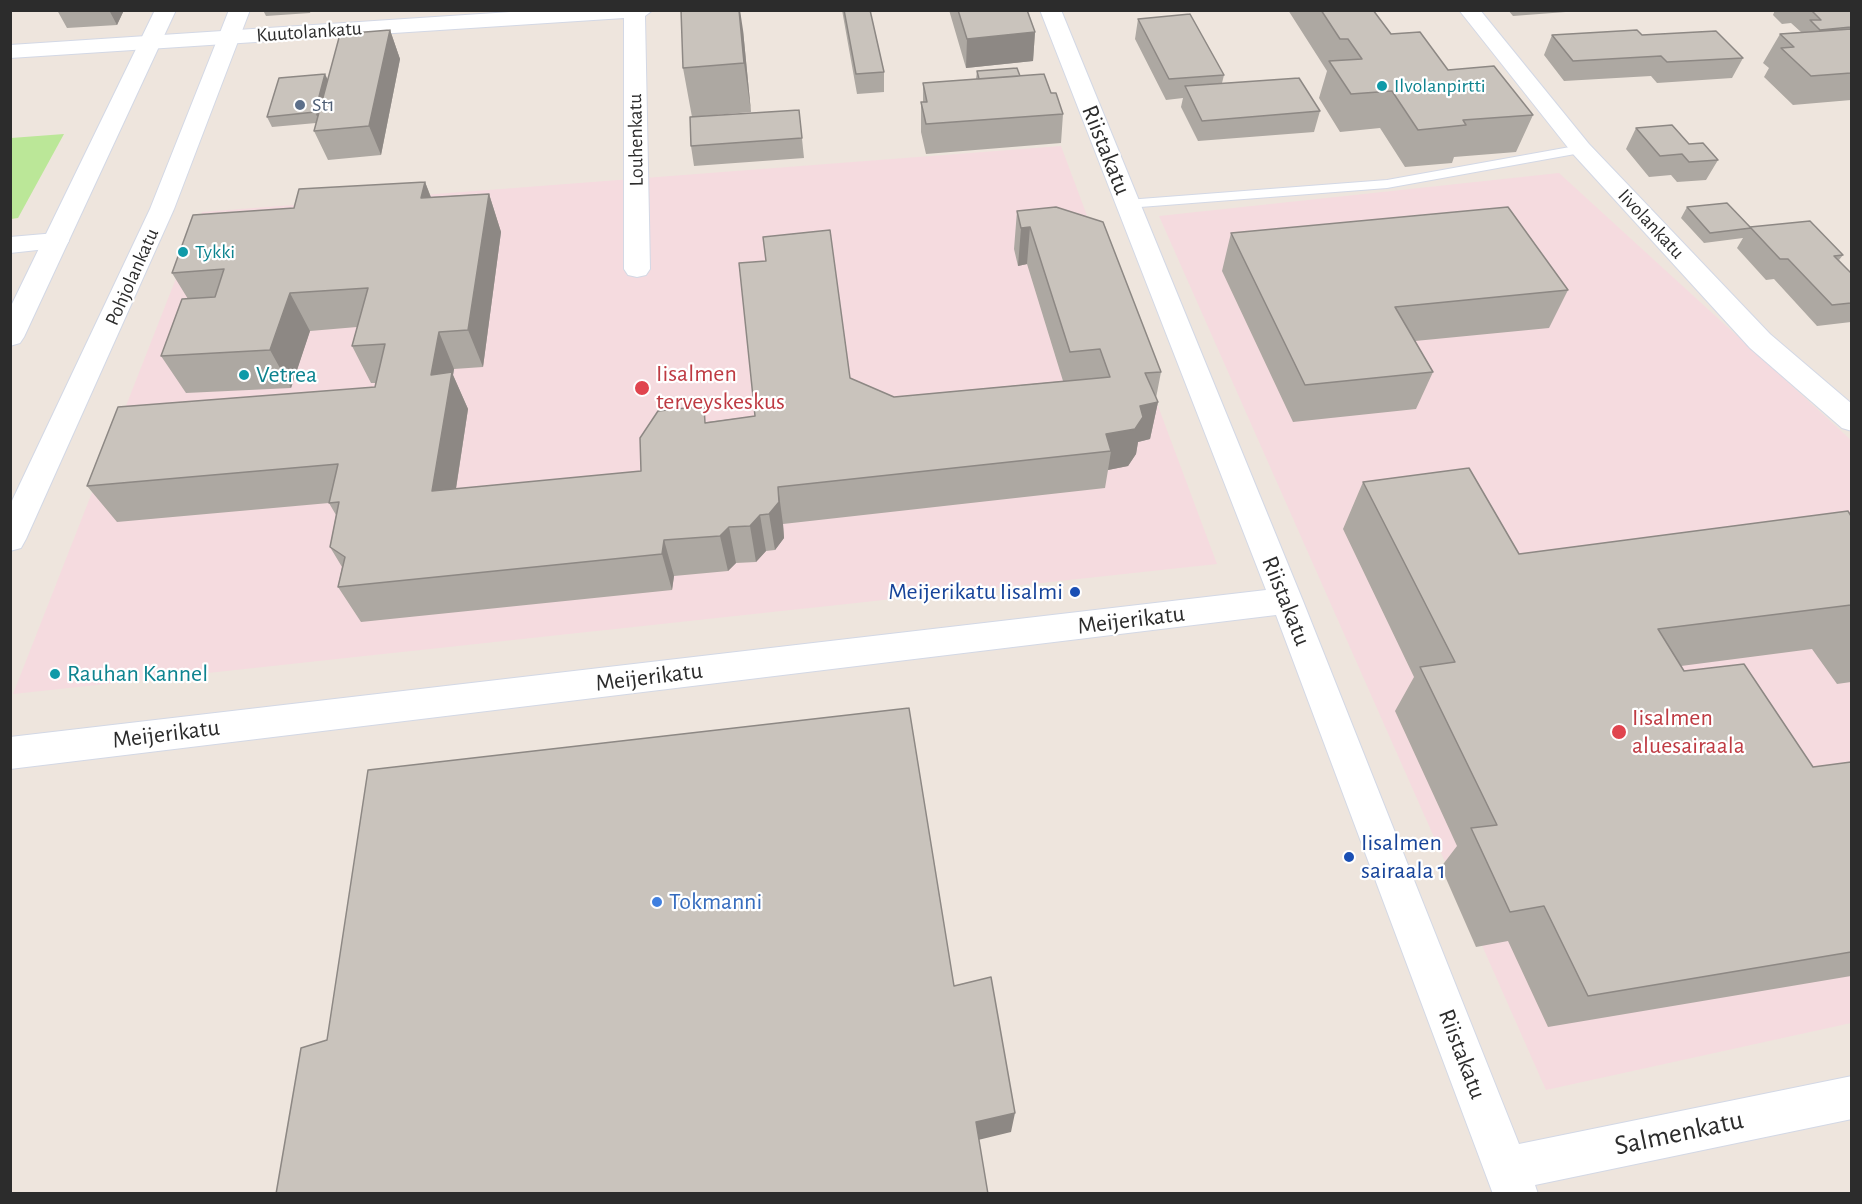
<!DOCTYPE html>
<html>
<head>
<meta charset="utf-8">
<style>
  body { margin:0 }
  #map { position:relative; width:1862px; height:1204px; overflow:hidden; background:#eee5dd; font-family:"Alegreya Sans",sans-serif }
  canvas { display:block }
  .frame { position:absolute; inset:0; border:12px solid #2c2c2c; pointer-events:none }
</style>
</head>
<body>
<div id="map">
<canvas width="1862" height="1204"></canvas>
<div class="frame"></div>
</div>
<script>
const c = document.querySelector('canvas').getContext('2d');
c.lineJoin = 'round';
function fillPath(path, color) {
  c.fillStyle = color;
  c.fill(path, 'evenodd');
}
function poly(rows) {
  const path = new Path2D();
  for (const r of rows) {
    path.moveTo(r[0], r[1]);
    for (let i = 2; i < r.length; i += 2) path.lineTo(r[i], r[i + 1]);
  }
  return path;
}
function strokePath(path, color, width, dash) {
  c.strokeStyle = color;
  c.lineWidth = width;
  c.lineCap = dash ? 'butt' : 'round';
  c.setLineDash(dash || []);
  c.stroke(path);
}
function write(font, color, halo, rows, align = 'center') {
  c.font = font + ' "Alegreya Sans",sans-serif';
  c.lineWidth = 4.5;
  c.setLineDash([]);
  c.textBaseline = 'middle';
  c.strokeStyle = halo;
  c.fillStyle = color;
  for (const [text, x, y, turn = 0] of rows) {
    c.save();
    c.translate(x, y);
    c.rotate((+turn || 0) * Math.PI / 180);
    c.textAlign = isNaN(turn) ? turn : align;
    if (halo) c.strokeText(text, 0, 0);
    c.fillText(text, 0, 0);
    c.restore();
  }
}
fillPath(poly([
  [1061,146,1217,564,13,694,202,212],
  [1559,173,1851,440,1851,1023,1546,1090,1159,216]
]), '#f5dbdf');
fillPath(poly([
  [64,134,18,218,11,219,11,138]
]), '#bbe798');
const lane = poly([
  [1581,145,1587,149,1586,152,1387,188,1127,208,1120,204,1127,200,1387,180,1581,145]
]);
const street = poly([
  [541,10,653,10,645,16,650,269,646,275,637,277,628,275,624,269,624,18,10,58,10,45,541,10],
  [1040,10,1061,10,1303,601,1519,1144,1852,1076,1852,1119,1535,1185,1538,1194,1493,1194,1276,615,10,769,10,737,1266,590,1040,10],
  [1459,10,1480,10,1589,144,1770,334,1852,404,1852,431,1842,428,1750,348,1573,154,1459,10],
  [56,233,65,235,69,241,65,247,10,253,10,237,56,233]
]);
const secondary = poly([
  [155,10,176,10,24,337,20,343,10,346,10,308,155,10],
  [229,10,250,10,174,209,26,539,21,548,10,551,10,505,150,209,229,10]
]);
strokePath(lane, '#d3d8e5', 2);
strokePath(street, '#d3d8e5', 2);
strokePath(secondary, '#d3d8e5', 2);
fillPath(lane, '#fff');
fillPath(street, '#fff');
fillPath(secondary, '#fff');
fillPath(poly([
  [57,10,124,10,117,25,67,28],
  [263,10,311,10,310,13,266,16],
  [842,10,870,10,884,72,884,92,857,94],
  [949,10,1027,10,1035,32,1033,61,966,68],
  [1288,10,1373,10,1391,34,1448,70,1533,115,1516,152,1454,157,1452,163,1405,167,1380,128,1340,132,1319,98,1327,71],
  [1508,10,1592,10,1513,16],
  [1775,10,1851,10,1851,100,1793,105,1764,77,1769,68,1763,63,1780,34,1801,32,1791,23,1782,24,1773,15],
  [1138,19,1224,75,1222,83,1320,111,1314,132,1198,141,1181,107,1183,98,1166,100,1135,39],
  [390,30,400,59,381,155,328,160,314,131,316,123,272,127,267,117,328,80],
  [743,30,751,112,692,117,683,68],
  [1552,35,1642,35,1743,58,1732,78,1657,83,1651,76,1564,81,1544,55],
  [977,71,1020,76,1051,93,1063,114,1061,143,926,154,921,132,921,102,923,102,923,83,976,79],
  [799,110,804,158,694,166,691,146],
  [1636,128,1689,144,1718,160,1706,180,1677,182,1671,175,1649,177,1626,149],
  [425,182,431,197,489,194,501,232,483,367,454,369,453,375,468,409,456,489,641,471,707,422,755,416,850,378,894,397,1063,381,1027,264,1018,266,1014,249,1017,211,1161,372,1156,398,1158,402,1150,439,1138,442,1136,454,1128,466,1108,470,1105,488,783,524,784,538,775,550,766,551,756,562,736,563,728,571,674,576,672,590,361,622,338,587,342,567,330,547,336,515,329,503,117,522,87,486,375,387,376,383,371,383,352,346,357,327,310,331,291,388,186,393,161,356,188,299,172,273,294,208],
  [1687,207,1843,255,1839,260,1851,273,1851,322,1817,326,1774,279,1766,280,1737,248,1743,238,1704,243,1681,218],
  [1231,233,1568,290,1549,328,1415,341,1433,372,1416,409,1293,422,1222,271],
  [1363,482,1519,554,1851,516,1851,682,1837,684,1812,649,1681,666,1684,671,1813,767,1851,762,1851,976,1548,1027,1508,941,1476,947,1441,867,1457,846,1395,711,1414,677,1343,529]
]), '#ada8a2');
fillPath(poly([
  [109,10,124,10,117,25],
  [739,10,740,10,743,30,751,112,744,63],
  [390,30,400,59,381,155,369,126],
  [1035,32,1033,61,966,68,967,39],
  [325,74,330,84,320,123,315,112],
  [425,182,439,219,421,198],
  [489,194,501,232,483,367,468,330],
  [1030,227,1027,264,1018,266,1021,228],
  [290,293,310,331,291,388,270,350],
  [439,332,454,369,453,375,468,409,450,527,432,491,431,375],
  [1158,402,1150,439,1138,442,1136,454,1128,466,1108,470,1111,451,1106,434,1140,406],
  [778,487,783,524,784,538,775,550,769,514],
  [760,515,766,551,756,562,750,526],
  [729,527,736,563,728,571,720,536],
  [664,540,674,576,672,590,662,554],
  [1015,1113,1011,1132,974,1141,976,1122]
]), '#8d8884');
const building = poly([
  [681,10,739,10,744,63,683,68,681,10],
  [844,10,870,10,884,72,856,74,844,10],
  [958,10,1027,10,1035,32,967,39,958,10],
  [1321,10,1373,10,1391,34,1420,32,1448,70,1494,66,1533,115,1463,120,1466,125,1418,130,1392,91,1351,94,1329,61,1362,59,1348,39,1340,39,1321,10],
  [1811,10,1851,10,1851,27,1820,30,1810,20,1821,20,1811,10],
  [1190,14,1224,75,1169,79,1138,19,1190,14],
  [1851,29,1851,73,1811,76,1781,48,1794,47,1780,34,1851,29],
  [390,30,369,126,314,131,340,34,390,30],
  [1637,30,1642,35,1716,31,1743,58,1667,62,1661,56,1573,61,1552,35,1637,30],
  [1017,68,1020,76,979,79,977,71,1017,68],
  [325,74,315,112,267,117,279,78,325,74],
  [1044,74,1051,93,1056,93,1063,114,926,124,921,102,927,102,923,83,1044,74],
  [1299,78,1320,111,1202,121,1185,86,1299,78],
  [799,110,802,138,691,146,690,117,799,110],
  [1672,125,1689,144,1703,143,1718,160,1689,162,1682,154,1660,156,1636,128,1672,125],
  [425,182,421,198,489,194,468,330,439,332,431,375,452,372,432,491,641,471,640,438,658,411,704,406,705,423,755,416,739,263,766,261,763,237,830,230,850,378,894,397,1110,377,1100,349,1070,352,1030,227,1021,228,1017,211,1056,207,1103,222,1161,372,1145,373,1158,402,1140,406,1143,417,1135,429,1106,434,1111,451,778,487,779,502,769,514,760,515,750,526,729,527,720,536,664,540,662,554,338,587,345,557,330,547,339,502,329,503,338,464,87,486,118,407,375,387,385,344,352,346,368,288,290,293,270,350,161,356,182,299,215,297,224,269,172,273,193,215,294,208,299,189,425,182],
  [1727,203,1751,228,1710,233,1687,207,1727,203],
  [1508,207,1568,290,1395,307,1433,372,1305,385,1231,233,1508,207],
  [1810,221,1843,255,1834,256,1851,273,1851,303,1832,305,1788,259,1780,259,1750,227,1810,221],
  [1469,468,1519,554,1848,511,1851,516,1851,605,1658,629,1684,671,1744,664,1813,767,1851,762,1851,952,1588,996,1544,906,1510,912,1471,828,1497,825,1420,667,1455,662,1363,482,1469,468],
  [909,708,954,986,991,977,1015,1113,976,1122,988,1194,276,1194,301,1048,327,1040,368,770,909,708]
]);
fillPath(building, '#c9c3bc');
strokePath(building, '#8d8884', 1.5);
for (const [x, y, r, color] of [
  [1382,86,6,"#0f9aa8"],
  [300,105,6,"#5c6f8a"],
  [183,252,6,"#0f9aa8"],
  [244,375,6,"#0f9aa8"],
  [642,388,8,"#e0444e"],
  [1075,592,6,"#1a4fb4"],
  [55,674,6,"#0f9aa8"],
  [1619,732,8,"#e0444e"],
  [1349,857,6,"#1a4fb4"],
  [657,902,6,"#3f7fe0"]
]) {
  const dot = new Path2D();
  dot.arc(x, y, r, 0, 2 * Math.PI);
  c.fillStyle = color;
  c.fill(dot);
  strokePath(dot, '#fff', 2);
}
write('20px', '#2c2c2c', '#fff', [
  ["Kuutolankatu",309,32,-4],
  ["Louhenkatu",636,140,-91],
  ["Iivolankatu",1651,224,47],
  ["Pohjolankatu",132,277,-66]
]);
write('20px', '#0d838f', '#fff', [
  ["Ilvolanpirtti",1394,86],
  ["Tykki",195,252]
], 'left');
write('20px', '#4e5e75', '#fff', [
  ["St1",312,105]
], 'left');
write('24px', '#2c2c2c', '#fff', [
  ["Riistakatu",1106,150,68],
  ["Riistakatu",1286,601,68],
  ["Meijerikatu",1131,620,-7],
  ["Meijerikatu",649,677,-7],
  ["Meijerikatu",166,734,-7],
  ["Riistakatu",1462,1054,69]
]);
write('24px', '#be3a42', '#fff', [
  ["Iisalmen",656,374],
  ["terveyskeskus",656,402],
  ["Iisalmen",1632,718],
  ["aluesairaala",1632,746]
], 'left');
write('24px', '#0d838f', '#fff', [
  ["Vetrea",256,375],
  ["Rauhan Kannel",67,674]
], 'left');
write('24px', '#164399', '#fff', [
  ["Meijerikatu Iisalmi",1063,592],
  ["Iisalmen",1361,843,"left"],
  ["sairaala 1",1361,871,"left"]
], 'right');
write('24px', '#366cbe', '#fff', [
  ["Tokmanni",669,902]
], 'left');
write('28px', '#2c2c2c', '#fff', [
  ["Salmenkatu",1679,1133,-12]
]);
</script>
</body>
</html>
